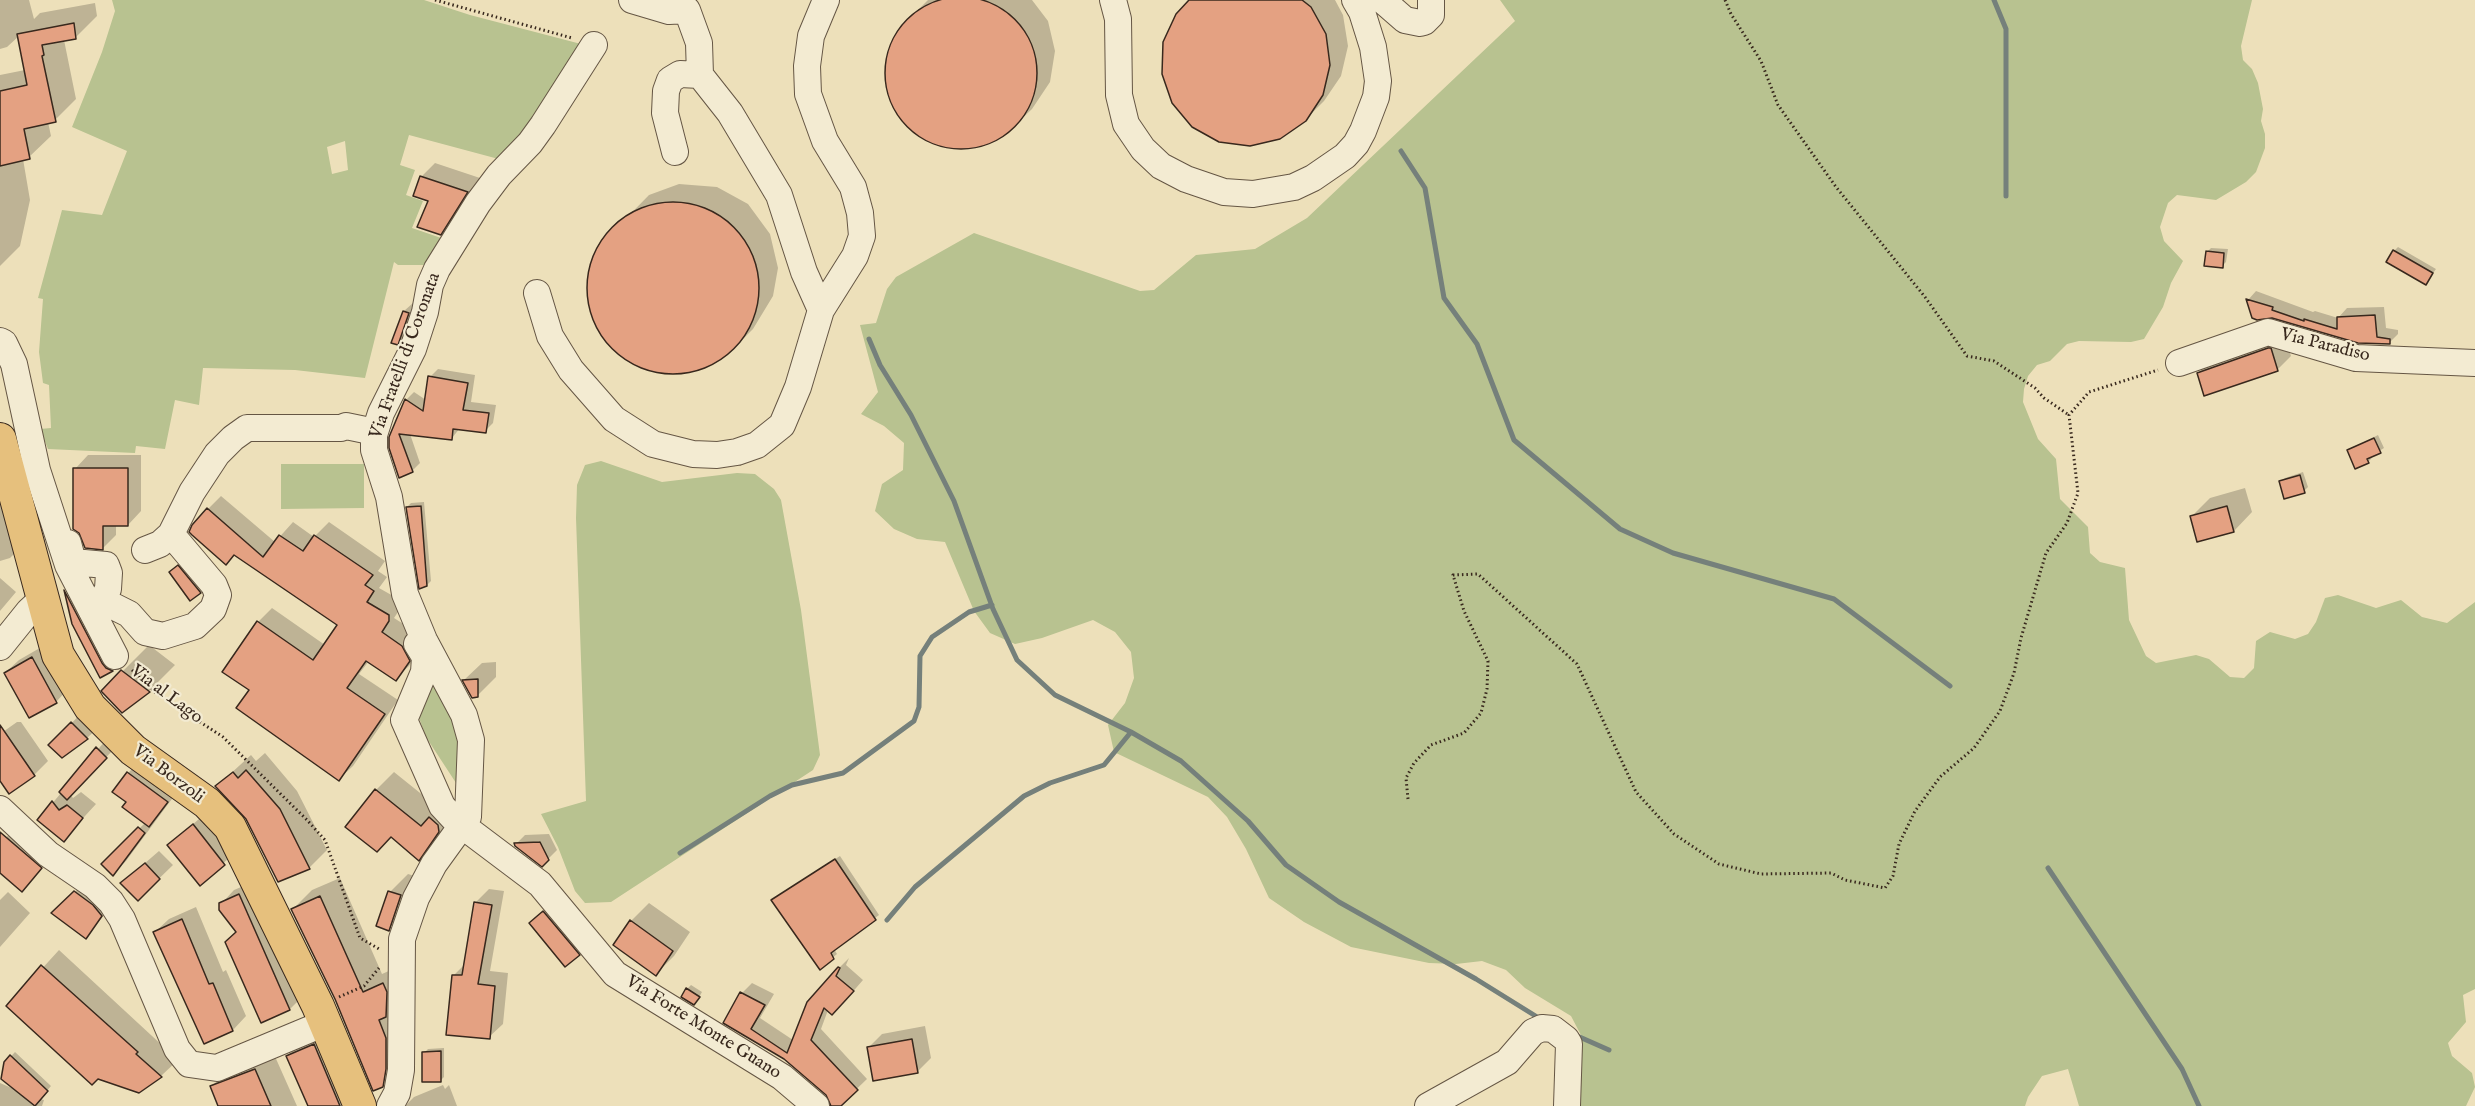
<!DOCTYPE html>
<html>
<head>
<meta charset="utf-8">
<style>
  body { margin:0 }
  canvas { display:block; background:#ede0ba }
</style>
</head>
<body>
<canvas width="2475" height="1106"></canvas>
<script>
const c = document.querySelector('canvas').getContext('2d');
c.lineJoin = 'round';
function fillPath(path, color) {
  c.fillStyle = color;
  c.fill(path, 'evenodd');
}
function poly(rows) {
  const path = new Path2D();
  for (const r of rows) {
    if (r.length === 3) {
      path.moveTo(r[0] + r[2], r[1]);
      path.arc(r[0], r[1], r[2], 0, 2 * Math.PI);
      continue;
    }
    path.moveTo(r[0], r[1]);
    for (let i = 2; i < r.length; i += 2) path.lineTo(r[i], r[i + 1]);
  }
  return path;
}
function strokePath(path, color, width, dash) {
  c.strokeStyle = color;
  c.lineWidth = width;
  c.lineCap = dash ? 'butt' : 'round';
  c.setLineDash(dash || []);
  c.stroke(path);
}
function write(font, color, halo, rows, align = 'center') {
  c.font = font + ' "IM FELL English",serif';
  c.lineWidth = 4.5;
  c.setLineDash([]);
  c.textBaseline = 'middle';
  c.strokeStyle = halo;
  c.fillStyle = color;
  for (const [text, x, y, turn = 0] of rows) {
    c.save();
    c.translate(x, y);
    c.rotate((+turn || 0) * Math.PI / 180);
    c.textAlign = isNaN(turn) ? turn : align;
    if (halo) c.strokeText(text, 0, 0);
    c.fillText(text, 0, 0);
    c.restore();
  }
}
fillPath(poly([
  [112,0,424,0,470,15,581,44,506,161,409,135,400,165,415,170,406,195,423,201,412,228,447,240,431,265,398,265,394,262,365,378,295,370,203,368,199,405,175,400,165,449,136,446,135,453,48,449,40,429,51,428,49,385,43,383,39,352,43,299,38,298,62,210,102,215,127,151,72,127,102,52,115,11],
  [345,141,348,170,332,174,327,147],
  [1500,0,2252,0,2241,46,2243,60,2252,69,2258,83,2263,109,2261,121,2265,134,2265,148,2256,172,2246,182,2216,200,2177,195,2168,203,2160,227,2164,241,2183,261,2171,283,2163,307,2144,339,2131,342,2079,341,2067,344,2050,361,2037,365,2028,376,2024,389,2023,402,2038,439,2056,459,2060,499,2088,527,2090,553,2100,562,2125,568,2129,620,2146,656,2156,663,2196,655,2209,659,2230,677,2244,678,2254,668,2256,641,2270,632,2295,639,2308,634,2316,622,2325,598,2338,595,2376,608,2401,600,2422,617,2447,623,2475,602,2475,989,2463,995,2466,1022,2448,1043,2452,1056,2472,1073,2475,1087,2466,1106,2079,1106,2068,1069,2042,1076,2028,1097,2025,1106,1578,1106,1582,1037,1571,1016,1525,988,1506,970,1482,961,1456,964,1429,963,1351,947,1304,922,1269,898,1246,849,1227,817,1208,797,1114,752,1108,725,1125,703,1134,678,1131,652,1115,632,1093,620,1042,638,1015,644,990,633,974,611,945,542,917,539,894,529,875,511,882,484,903,470,904,443,884,426,861,414,878,392,860,325,876,323,887,289,896,277,974,233,1140,291,1154,290,1196,255,1255,249,1307,218,1515,21],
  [601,461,662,482,737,473,755,474,774,489,781,500,801,610,820,755,813,770,611,902,585,903,575,891,558,847,541,814,586,801,576,518,577,485,585,465],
  [281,464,364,464,364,508,281,509],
  [436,671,464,715,458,786,426,737,418,715]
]), '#b8c290');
fillPath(poly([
  [0,0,29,0,34,19,40,13,95,3,97,16,76,37,64,40,76,99,55,120,48,122,51,136,29,157,23,159,30,200,20,246,0,266,0,75,25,70,19,36,7,47,0,49],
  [928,0,1032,0,1048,21,1055,51,1050,82,1032,109,1013,127,986,144,955,148,924,139,901,119,887,91,886,59,898,30],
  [1191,0,1335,0,1343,15,1348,46,1341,76,1324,101,1305,120],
  [435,163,480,178,454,219,440,233,421,177],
  [679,184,717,187,748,204,770,234,778,268,773,296,753,329,735,347,696,371,665,373,646,369,617,353,595,323,588,293,597,248,649,195],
  [2398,247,2436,269,2426,283,2394,251],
  [2211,248,2228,249,2226,262,2222,266,2207,252],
  [2256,291,2313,312,2315,311,2338,318,2347,308,2384,307,2386,328,2398,330,2398,334,2389,343,2272,316,2248,300],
  [413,303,417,304,407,335,398,344,404,311],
  [2284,335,2291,356,2277,370,2198,373,2212,360],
  [438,369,475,375,471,402,496,405,493,423,485,431,460,428,452,438,410,434,420,463,412,471,390,447,406,400,414,392,426,400,430,377],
  [2378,435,2384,448,2371,456,2372,458,2368,462,2349,450],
  [88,455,141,455,141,511,128,525,116,525,116,535,103,548,75,469],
  [0,465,37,531,10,558,0,561],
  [2303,472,2308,487,2304,491,2281,482,2285,478],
  [2245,488,2252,512,2234,531,2192,516,2210,498],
  [221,496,275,542,293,522,314,537,329,522,385,561,378,571,387,577,379,588,402,601,402,606,394,618,416,632,422,646,409,666,395,679,369,661,359,674,398,700,353,766,339,779,251,689,224,671,258,622,272,608,325,645,339,624,208,509],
  [424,502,431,581,427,585,407,507,411,503],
  [183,563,204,588,200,592,175,568],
  [79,577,126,656,112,669,101,676,73,623,66,590],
  [0,578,16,592,0,611],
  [45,645,69,688,56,702,5,673,19,660],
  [149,645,175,665,149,691,122,711,103,691],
  [496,662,496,677,478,695,464,680,482,663],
  [85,709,101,725,87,738,62,756,51,745],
  [17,722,21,722,48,761,34,775,10,792,0,778,0,734],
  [111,734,120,743,70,794,73,798,81,792,96,804,63,840,39,819],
  [265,753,297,791,327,850,309,868,247,818,217,786,251,755,256,761],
  [142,759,180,788,126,861,113,874,103,864,145,823,128,802,128,773],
  [394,772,440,809,456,813,437,841,419,859,392,835,376,790],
  [207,812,238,850,200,884,169,845],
  [19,824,54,854,22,890,0,872,0,844],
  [549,834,557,850,548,859,516,844,525,835],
  [159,851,173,865,138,899,122,883],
  [840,856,879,915,834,949,837,954,820,968,777,896],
  [408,874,418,877,407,911,388,929,390,892],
  [89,878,115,902,86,937,53,913],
  [340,878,382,974,402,965,402,1066,382,1086,293,909,312,890],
  [253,882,303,996,290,1009,221,904,234,890],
  [489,889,504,891,490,971,508,973,503,1024,489,1037,454,975,465,964,476,902],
  [8,892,30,913,0,947,0,900],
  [558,899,592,941,579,954,531,923],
  [649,903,690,932,674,956,656,974,631,921],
  [196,907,223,972,226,970,246,1016,233,1030,205,1042,155,932,169,919],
  [59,950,178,1060,161,1076,139,1091,8,1006],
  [849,958,846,965,863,980,843,1003,828,1010,821,1029,867,1079,839,1106,831,1106,827,1094,785,1058,725,1022,742,993,752,983,774,994,760,1018,793,1040,839,968],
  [691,985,702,992,698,999,687,989],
  [341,1018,367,1080,341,1106,310,1106,287,1056,314,1029],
  [925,1026,931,1058,917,1072,869,1047,882,1034],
  [444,1048,444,1077,440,1081,424,1053,428,1049],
  [15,1052,51,1086,40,1099,44,1100,42,1106,0,1106,0,1083,14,1089,5,1063],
  [273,1052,297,1106,220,1106,211,1087,229,1069],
  [443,1085,445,1089,449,1085,457,1106,405,1106,414,1097]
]), '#0003');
strokePath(poly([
  [1994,0,2006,29,2006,196],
  [1401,151,1425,188,1444,298,1477,344,1514,440,1620,529,1673,553,1834,599,1950,686],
  [869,339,880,365,911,415,954,501,993,609,1017,660,1055,695,1131,732,1181,761,1248,821,1286,865,1339,902,1476,979,1542,1020],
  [680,853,770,796,792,785,843,773,914,721,919,707,920,656,932,637,969,612,992,605],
  [2048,868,2182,1069,2199,1106],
  [887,920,915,887,1024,796,1050,783,1104,765,1131,732],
  [1575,1035,1609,1050]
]), '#75807b', 5);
const building = poly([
  [961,73,76],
  [1189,0,1302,0,1311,7,1326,34,1330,65,1323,95,1306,121,1280,139,1250,146,1219,142,1192,127,1172,103,1162,74,1163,42,1176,14,1189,0],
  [74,23,76,39,42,45,44,55,42,56,56,122,24,129,30,159,0,166,0,91,27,85,17,34,74,23],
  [420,176,468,192,441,235,417,227,428,201,413,196,420,176],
  [673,288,86],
  [2393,250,2433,273,2426,285,2386,262,2393,250],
  [2206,251,2224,253,2223,268,2204,266,2206,251],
  [2246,299,2273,307,2272,310,2304,321,2304,319,2337,329,2337,317,2375,315,2377,337,2390,339,2390,344,2358,343,2272,318,2257,320,2252,318,2246,299],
  [403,311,409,313,398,345,391,343,403,311],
  [2268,348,2271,348,2278,371,2204,396,2197,373,2268,348],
  [428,376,468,383,463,410,489,413,486,433,453,429,452,440,399,434,413,472,399,478,389,448,389,437,405,399,423,411,428,376],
  [2374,438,2381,453,2367,459,2369,463,2355,469,2347,450,2374,438],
  [73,468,128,468,128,526,103,526,103,550,85,548,79,533,73,529,73,468],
  [2300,475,2305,493,2284,499,2279,481,2300,475],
  [421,506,427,586,419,589,406,507,421,506],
  [2227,506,2234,532,2197,542,2190,516,2227,506],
  [207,508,263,557,279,535,303,551,314,535,373,575,365,585,374,591,367,602,389,615,389,621,382,632,402,646,410,661,396,681,366,661,347,688,385,714,339,781,236,708,249,690,222,672,257,621,313,660,337,625,234,555,226,565,192,535,189,532,192,525,207,508],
  [178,565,201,593,190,601,169,572,178,565],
  [64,590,102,663,106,668,113,671,100,678,72,624,64,590],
  [32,657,57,703,29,718,4,673,32,657],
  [121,670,150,692,122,713,101,691,121,670],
  [478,679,478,697,472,698,462,680,478,679],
  [71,722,88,739,62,758,48,745,71,722],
  [0,725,35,776,9,794,0,781,0,725],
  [96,747,107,758,67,800,59,792,96,747],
  [246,770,280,809,310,869,278,882,246,819,215,786,233,772,238,778,246,770],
  [127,772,168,802,149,827,122,807,126,802,112,792,127,772],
  [375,789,421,826,429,817,438,825,439,832,419,861,391,837,377,852,345,827,375,789],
  [52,801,59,810,67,805,83,818,64,842,37,820,52,801],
  [193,824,225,865,200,886,167,845,193,824],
  [138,827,145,833,113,876,101,864,138,827],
  [0,832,42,868,22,892,0,873,0,832],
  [540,842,549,860,542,867,515,846,514,843,540,842],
  [835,859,876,920,831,953,834,959,820,970,771,900,835,859],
  [145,863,160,879,138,901,120,883,145,863],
  [74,891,93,905,102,916,86,939,51,913,74,891],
  [388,891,401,895,389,931,376,926,388,891],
  [239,894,290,1010,261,1023,225,942,236,932,219,910,219,903,239,894],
  [320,896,363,992,383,983,387,992,386,1017,379,1020,386,1038,386,1069,383,1087,373,1091,335,999,291,909,320,896],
  [474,902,492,905,478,984,495,986,490,1039,446,1035,452,975,462,975,474,902],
  [543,911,580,955,565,967,529,923,543,911],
  [182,919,209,984,213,983,233,1031,204,1044,153,932,182,919],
  [630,920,673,951,656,976,613,945,630,920],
  [41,965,138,1052,136,1054,162,1077,139,1093,98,1079,92,1085,6,1006,41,965],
  [838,967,840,968,836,976,854,991,832,1015,824,1008,811,1040,858,1090,841,1106,831,1106,826,1095,784,1059,723,1023,740,992,765,1005,751,1029,787,1053,807,1002,838,967],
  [686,988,700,997,694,1005,681,997,686,988],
  [912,1039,918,1073,873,1081,867,1047,912,1039],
  [314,1044,340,1106,308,1106,286,1056,314,1044],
  [441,1051,441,1082,422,1082,422,1052,441,1051],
  [10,1055,48,1091,35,1106,1,1079,4,1062,10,1055],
  [255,1069,271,1106,218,1106,210,1086,255,1069]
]);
fillPath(building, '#e4a182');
strokePath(building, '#38281d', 1.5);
const minor = poly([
  [632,0,669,11,687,10,699,43,700,75,730,113,779,195,804,272,821,310],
  [1113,0,1118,19,1119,95,1126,124,1143,149,1161,166,1186,179,1224,192,1253,194,1294,187,1313,178,1345,156,1356,144,1363,131,1376,97,1378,81,1373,47,1362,12,1355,0],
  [1382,0,1405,20,1420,23,1424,22,1431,15,1431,0],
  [675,152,665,113,666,91,670,80,680,74,700,75],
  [537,293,550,336,571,370,614,419,653,444,693,454,717,455,737,452,757,445,782,425,798,387,821,310,855,256,862,236,860,213,853,187,825,141,808,94,807,66,811,36,826,0],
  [0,341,4,343,14,364,37,470,68,565,115,656],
  [2179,363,2268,332,2356,358,2475,363],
  [68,543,73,562,106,565,109,573,108,589,101,603],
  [145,550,160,544,171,534],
  [89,604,113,606,129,614,145,632,163,636,195,626,213,609,218,595,214,585,171,534,192,492,217,454,233,438,247,428,341,428,346,426,375,432],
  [417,644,425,657,424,672,404,720,442,806,455,820,540,884,615,974,782,1077,816,1106],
  [0,647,29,611,42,599],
  [0,809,48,854,95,886,111,902,122,919,177,1049,189,1064,217,1068,325,1023],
  [390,1106,397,1093,401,1070,402,939,416,898,434,864,468,817,471,740,464,715,424,640,405,594,389,497,374,450,374,435,381,413,413,349,425,312,430,285,437,269,478,203,499,175,530,143,543,125,594,45],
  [1428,1106,1507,1062,1533,1032,1542,1028,1553,1029,1566,1039,1569,1044,1567,1106]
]);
const major = poly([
  [0,439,58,655,90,707,133,750,207,803,230,827,318,1006,360,1106]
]);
strokePath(minor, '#655644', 28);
strokePath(major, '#38281d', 34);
strokePath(poly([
  [435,0,572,38],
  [1725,0,1731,14,1761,61,1778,105,1836,187,1925,297,1967,356,1994,361,2035,388,2044,398,2069,415],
  [132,670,156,693,223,737,307,820,325,840,360,938,381,950],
  [1408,799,1406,778,1414,763,1431,745,1464,733,1481,713,1487,689,1488,661,1464,611,1453,575,1478,574,1577,664,1636,792,1674,834,1719,864,1761,874,1831,873,1845,880,1885,888,1893,876,1899,844,1915,811,1940,777,1974,748,2000,711,2014,673,2021,638,2046,553,2067,523,2078,493,2069,415,2089,392,2158,370],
  [339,997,364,986,379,968]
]), '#38281d', 3, [1.5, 3]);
strokePath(minor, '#f3ebd2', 26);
strokePath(major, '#e6c07d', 32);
write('18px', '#38281d', '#f3ebd2', [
  ["Via Paradiso",2325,346,14],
  ["Via Fratelli di Coronata",406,356,-70],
  ["Via al Lago",166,695,37],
  ["Via Borzoli",168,775,37],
  ["Via Forte Monte Guano",703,1028,32]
]);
</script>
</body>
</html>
